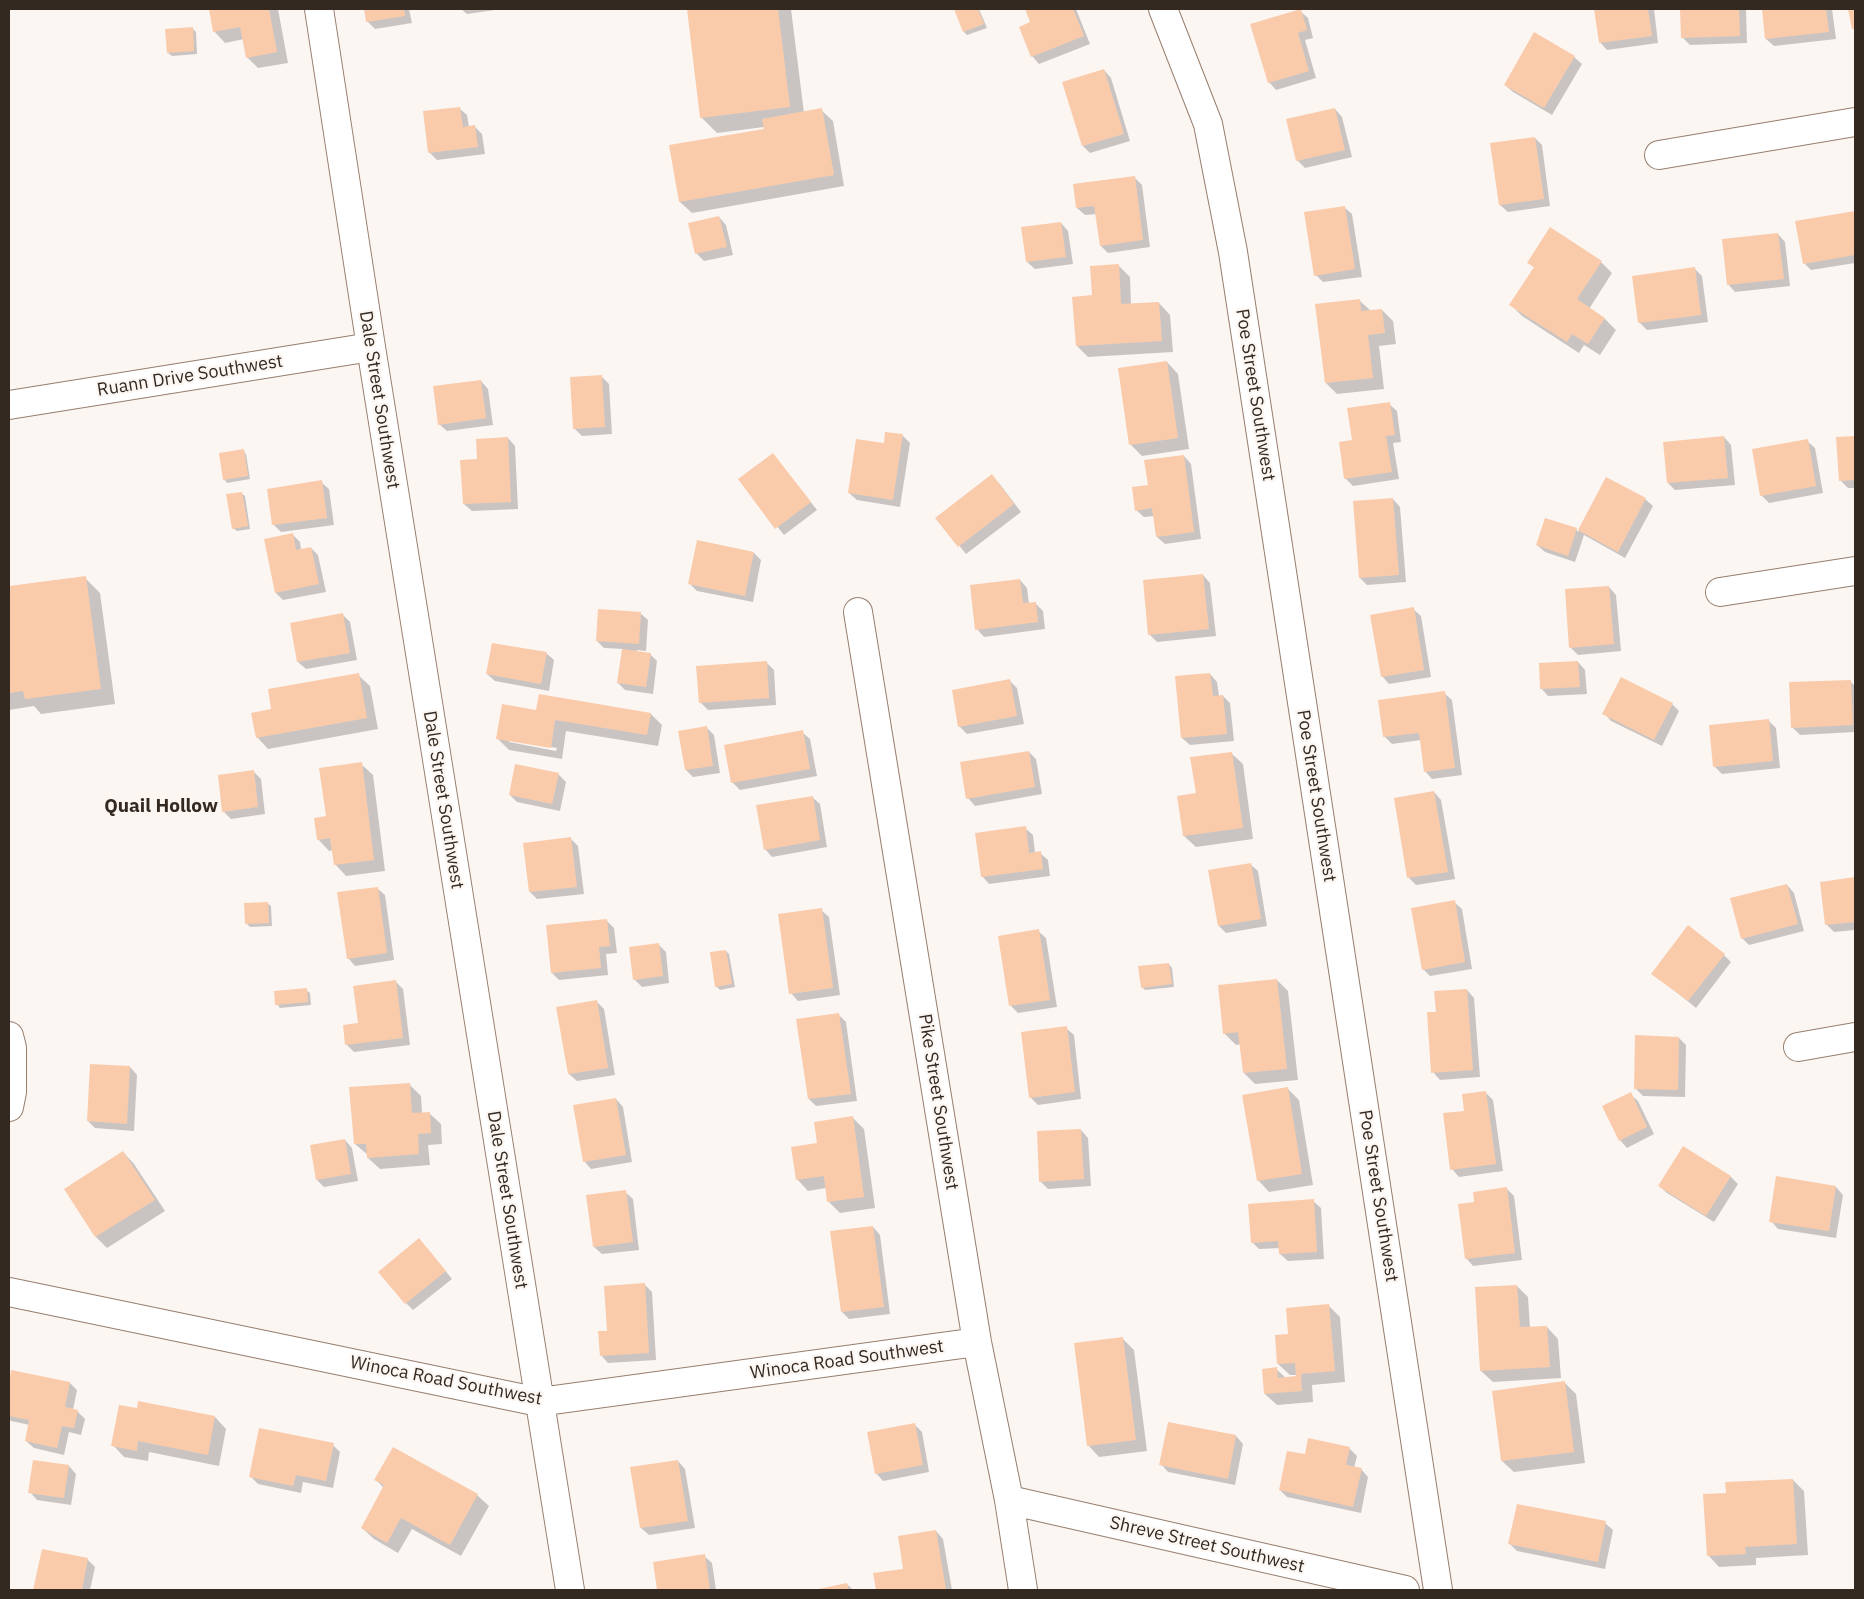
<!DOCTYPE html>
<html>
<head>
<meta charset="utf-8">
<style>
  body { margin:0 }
  #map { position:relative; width:1864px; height:1599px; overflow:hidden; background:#fcf6f3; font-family:"IBM Plex Sans",sans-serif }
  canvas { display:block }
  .frame { position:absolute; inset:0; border:10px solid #332921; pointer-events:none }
</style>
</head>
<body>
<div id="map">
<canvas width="1864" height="1599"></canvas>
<div class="frame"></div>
</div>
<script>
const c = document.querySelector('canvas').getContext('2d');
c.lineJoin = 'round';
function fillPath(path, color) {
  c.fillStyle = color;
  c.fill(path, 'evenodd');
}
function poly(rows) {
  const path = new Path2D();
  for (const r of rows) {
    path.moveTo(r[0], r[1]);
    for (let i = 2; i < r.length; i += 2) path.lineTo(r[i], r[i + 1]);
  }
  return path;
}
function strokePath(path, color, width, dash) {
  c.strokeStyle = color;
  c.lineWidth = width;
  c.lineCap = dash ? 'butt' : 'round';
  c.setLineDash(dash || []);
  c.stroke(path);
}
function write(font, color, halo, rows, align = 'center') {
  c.font = font + ' "IBM Plex Sans",sans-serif';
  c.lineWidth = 4.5;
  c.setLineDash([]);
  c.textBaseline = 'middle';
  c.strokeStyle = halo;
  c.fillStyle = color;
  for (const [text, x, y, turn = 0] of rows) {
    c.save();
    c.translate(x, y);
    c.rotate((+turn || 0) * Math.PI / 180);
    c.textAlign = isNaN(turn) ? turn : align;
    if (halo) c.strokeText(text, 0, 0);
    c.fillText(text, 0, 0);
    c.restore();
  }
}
fillPath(poly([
  [210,9,278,9,288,63,258,68,247,57,244,39,225,43,214,31],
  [365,9,409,9,412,23,375,29,368,22],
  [461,9,502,9,467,14],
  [688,9,791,9,804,113,821,110,833,121,844,186,692,213,680,202,670,146,765,130,764,127,717,133,701,117],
  [955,9,979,9,987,28,967,35,964,32],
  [1026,9,1076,9,1090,44,1039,64,1032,56,1032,23],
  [1595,9,1654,9,1658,43,1607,50,1600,42],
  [1681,9,1746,9,1747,43,1690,45,1682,37],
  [1763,9,1832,9,1836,39,1774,46,1766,39],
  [1300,11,1308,18,1313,38,1305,40,1316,78,1276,90,1269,82],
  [192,28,196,32,197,54,172,56,168,53],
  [1574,57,1582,64,1552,115,1513,92,1505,85],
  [1104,70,1111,78,1130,141,1090,153,1083,146],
  [459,108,467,115,469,127,474,126,482,134,485,154,437,160,429,152],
  [1335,109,1342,117,1352,157,1305,168,1297,160],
  [1535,138,1542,145,1550,206,1508,212,1500,205],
  [1134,177,1142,185,1150,247,1108,253,1101,246,1097,214,1085,215,1077,208],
  [1344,207,1352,214,1362,277,1323,282,1316,275],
  [1855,212,1855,263,1811,270,1804,263],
  [719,217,726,225,733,255,704,261,696,253],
  [1061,223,1068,231,1073,264,1035,269,1027,262],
  [1778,234,1785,242,1790,286,1735,292,1728,284],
  [1601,262,1612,273,1589,309,1605,319,1616,330,1600,355,1584,345,1579,353,1522,316,1511,305,1535,268,1529,263],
  [1118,265,1130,277,1131,305,1159,303,1170,315,1173,352,1088,357,1077,346,1093,297],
  [1695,269,1702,276,1708,322,1647,330,1639,322],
  [1359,300,1371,311,1382,310,1393,321,1396,344,1379,346,1384,389,1337,394,1326,383],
  [1167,362,1178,374,1189,449,1142,456,1130,444],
  [601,376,609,384,612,434,582,436,574,428],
  [481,381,488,389,493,425,447,431,439,424],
  [1389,404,1397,411,1401,442,1393,443,1399,479,1353,486,1345,478,1353,441],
  [902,435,910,443,900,507,857,500,849,493,885,444],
  [1724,437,1731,445,1735,485,1675,490,1668,483],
  [1855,437,1855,488,1848,488,1841,481,1837,438],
  [508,438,515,446,518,509,472,511,464,504,478,460],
  [1807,441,1815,448,1823,493,1769,503,1761,495],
  [243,451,246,454,250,479,227,483,224,479],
  [773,454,817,510,784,535,740,480],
  [1184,456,1191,464,1201,539,1165,544,1157,537,1155,516,1144,517,1136,510,1149,486],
  [1607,478,1645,499,1653,506,1625,558,1584,535,1575,562,1545,552,1537,545,1576,529,1578,532],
  [321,482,329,489,334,525,281,532,274,525,268,490],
  [999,483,1021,512,966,554,937,518],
  [241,493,245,496,250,529,237,531,233,528],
  [1393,499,1400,507,1406,582,1367,585,1360,578],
  [292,534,300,542,301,550,311,548,318,555,326,592,283,600,276,593,265,540],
  [754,553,761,560,753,602,697,591,690,584],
  [1203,575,1210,583,1216,636,1157,642,1149,634],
  [85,578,100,593,115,704,41,714,34,706,9,710,9,587],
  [1020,580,1027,588,1029,604,1035,603,1043,611,1045,629,984,637,977,629],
  [1609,587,1616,595,1621,651,1578,655,1570,647],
  [1413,609,1421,616,1431,677,1389,684,1382,676],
  [640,613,648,620,646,651,637,650,637,652,650,654,657,661,653,694,625,690,618,683,623,649,604,648,597,641],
  [342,614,350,622,357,660,306,669,298,662,291,624],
  [546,653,554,660,549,691,495,681,487,674],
  [766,662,774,670,776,705,708,710,700,702],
  [1578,662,1585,670,1587,694,1548,696,1541,688],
  [1210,674,1217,682,1219,696,1223,696,1230,703,1234,741,1190,745,1182,738],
  [358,675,370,686,378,729,268,749,257,737,272,710],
  [1010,681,1017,688,1024,724,967,734,959,726],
  [1850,681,1855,686,1855,732,1800,735,1792,727],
  [1444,693,1452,700,1462,775,1432,779,1425,771,1421,740,1392,744,1384,736],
  [1672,704,1679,711,1662,746,1611,721,1604,713],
  [537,711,651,714,662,725,658,746,566,731,562,759,509,750,497,738],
  [509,740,557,748,556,751,509,742],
  [1769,721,1776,728,1780,768,1722,774,1714,766],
  [707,728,714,735,720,773,693,777,686,770],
  [802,732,810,739,817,776,740,790,732,782],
  [1029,752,1036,759,1042,794,975,806,968,798],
  [1231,753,1243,764,1253,839,1196,847,1184,836,1179,797,1197,794],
  [361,764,373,775,385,871,346,876,335,864,333,850,329,851,318,839,327,817],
  [253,771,261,779,265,814,231,819,223,811],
  [558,774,566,782,560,811,517,802,510,795],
  [1434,792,1441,800,1455,879,1416,885,1409,878,1395,799],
  [812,797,820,804,827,847,772,857,765,849],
  [1025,828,1033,835,1035,853,1040,853,1048,860,1050,876,989,884,982,876],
  [571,839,578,846,584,894,537,899,530,892,525,844],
  [1250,864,1258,871,1267,926,1226,933,1219,926],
  [1855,878,1855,930,1834,932,1827,925,1821,883],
  [1787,885,1794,893,1804,931,1749,945,1742,938],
  [377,888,385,895,394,960,355,966,348,958],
  [1454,902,1462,909,1472,969,1430,976,1423,969],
  [267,903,271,906,272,926,250,927,246,923],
  [821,910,829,917,840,995,798,1001,791,993],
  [606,920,614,928,617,953,606,954,608,975,559,980,552,973],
  [1038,931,1046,938,1057,1007,1018,1013,1011,1006],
  [658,944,666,952,669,983,642,987,634,979],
  [726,951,729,954,735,987,720,990,716,986],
  [1724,955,1731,962,1696,1008,1653,973],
  [1169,964,1172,968,1174,987,1145,990,1142,987],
  [1277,980,1288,991,1298,1080,1255,1084,1244,1073,1241,1044,1236,1045,1224,1033],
  [395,981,403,989,410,1045,354,1052,347,1045,344,1026,359,1024],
  [306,990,310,993,311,1005,280,1008,277,1004],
  [1467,990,1474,998,1480,1077,1440,1080,1433,1072,1437,1013],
  [596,1001,604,1009,615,1075,577,1081,569,1074],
  [839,1015,846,1022,857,1101,816,1106,809,1099],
  [1066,1028,1074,1035,1081,1099,1038,1105,1030,1097],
  [1679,1038,1686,1045,1685,1097,1643,1096,1635,1088],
  [130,1067,137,1075,134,1131,95,1128,88,1121],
  [409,1084,421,1096,422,1113,429,1113,441,1124,442,1144,428,1145,430,1165,380,1169,368,1158,368,1155,355,1144],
  [1287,1088,1299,1100,1313,1185,1269,1192,1258,1180],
  [1486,1093,1493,1100,1503,1171,1459,1177,1452,1169,1465,1112],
  [1630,1094,1638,1101,1654,1134,1627,1148,1620,1140],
  [616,1099,623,1107,632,1162,591,1169,584,1161],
  [852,1117,864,1129,875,1208,840,1213,828,1201,826,1188,808,1191,797,1179,818,1144],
  [1081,1130,1088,1138,1091,1186,1048,1189,1040,1181],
  [345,1140,352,1148,358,1181,324,1187,317,1180],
  [1683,1148,1731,1177,1738,1184,1714,1222,1667,1193,1659,1186],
  [123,1152,134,1164,165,1211,107,1248,96,1237,65,1189],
  [1836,1187,1843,1195,1836,1238,1778,1229,1771,1221],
  [1506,1188,1514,1196,1522,1260,1473,1266,1466,1258],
  [625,1192,633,1199,639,1250,602,1254,594,1247],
  [1313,1201,1321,1208,1324,1259,1288,1261,1280,1254,1280,1248,1259,1249,1252,1242],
  [873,1227,880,1235,890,1314,849,1319,842,1312],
  [426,1247,452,1279,413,1310,406,1303],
  [644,1284,652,1292,656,1360,608,1363,601,1355,609,1332],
  [1517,1286,1528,1297,1530,1328,1547,1327,1558,1339,1561,1378,1493,1382,1481,1371],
  [1328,1305,1340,1317,1345,1382,1312,1385,1313,1402,1277,1405,1265,1394,1276,1369,1286,1378,1297,1377,1297,1375,1290,1375,1278,1364,1289,1336],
  [1123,1339,1134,1350,1147,1451,1099,1457,1088,1445],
  [12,1371,70,1383,77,1390,73,1410,77,1411,85,1419,81,1435,69,1432,64,1455,34,1448,26,1441,30,1425,11,1421,9,1419,9,1389],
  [1564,1382,1576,1394,1585,1463,1514,1472,1502,1461],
  [215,1417,226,1429,219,1466,149,1452,148,1461,124,1457,113,1445],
  [914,1424,922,1432,929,1472,883,1481,876,1473],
  [1169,1424,1236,1436,1243,1444,1235,1485,1168,1472,1161,1464],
  [333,1445,340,1452,333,1488,303,1482,301,1493,258,1484,250,1476],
  [1349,1448,1357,1456,1354,1468,1361,1469,1368,1477,1361,1513,1287,1497,1280,1490,1306,1456],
  [678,1461,685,1469,695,1528,649,1535,641,1528],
  [69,1466,76,1474,71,1505,37,1500,30,1492],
  [376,1480,477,1495,489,1506,461,1556,412,1529,398,1553,374,1539,362,1528,384,1488],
  [1793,1480,1804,1491,1808,1555,1756,1558,1756,1565,1719,1567,1708,1555,1727,1495],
  [1605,1523,1613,1530,1605,1569,1517,1551,1510,1544],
  [936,1531,943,1539,952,1590,877,1590,874,1574,905,1570],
  [43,1550,88,1560,95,1567,90,1590,34,1590],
  [704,1556,712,1563,716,1590,658,1590,654,1563],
  [847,1584,853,1590,820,1590]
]), '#0003');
fillPath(poly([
  [209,9,269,9,277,52,246,58,240,27,213,32],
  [364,9,404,9,405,16,366,22],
  [687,9,778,9,790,107,700,118],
  [954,9,978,9,984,24,963,32],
  [1025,9,1073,9,1084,36,1031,57,1019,27,1030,22],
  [1301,9,1307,30,1298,33,1309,71,1268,83,1250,24],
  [1594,9,1648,9,1652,36,1599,43],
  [1680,9,1739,9,1740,36,1681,38],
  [1762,9,1826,9,1829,32,1765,39],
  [1848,9,1855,9,1855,29,1852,29],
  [193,27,194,51,167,53,165,29],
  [1534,32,1575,56,1544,108,1504,85],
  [1104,69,1124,134,1082,146,1062,82],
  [460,107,463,127,475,125,478,147,428,153,423,111],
  [822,108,834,175,679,202,669,145,764,129,762,119],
  [1335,108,1345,150,1296,161,1286,119],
  [1535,137,1544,199,1499,205,1490,143],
  [1135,176,1143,240,1100,246,1094,206,1076,208,1073,184],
  [1345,206,1355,269,1314,276,1304,212],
  [1855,211,1855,255,1803,264,1795,221],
  [719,216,727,247,695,254,688,223],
  [1061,222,1066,257,1026,262,1021,227],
  [1550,227,1602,261,1577,299,1605,318,1588,344,1572,334,1567,342,1509,305,1534,267,1527,263],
  [1778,233,1784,279,1727,285,1722,239],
  [1119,264,1121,304,1159,302,1162,341,1076,346,1072,297,1092,295,1090,266],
  [1695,267,1701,315,1638,323,1632,276],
  [1360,299,1361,311,1382,309,1385,333,1368,335,1373,378,1325,383,1315,304],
  [1167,361,1178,438,1129,445,1118,368],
  [602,375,605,427,573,429,570,377],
  [481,380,486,418,438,425,433,386],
  [1390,402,1395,435,1386,436,1392,472,1344,479,1339,442,1352,440,1347,408],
  [885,432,903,434,893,500,848,493,856,439,884,443],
  [1724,436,1728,478,1667,483,1663,442],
  [1855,436,1855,480,1839,481,1836,437],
  [508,437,511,502,463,504,460,460,477,459,476,439],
  [1808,439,1816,486,1760,496,1752,449],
  [244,449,248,476,223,480,219,453],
  [773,453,811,502,775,529,738,479],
  [1184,455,1194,532,1156,537,1152,508,1135,511,1132,487,1148,485,1144,460],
  [992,474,1014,504,958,547,935,518],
  [1606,477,1646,498,1618,552,1578,530],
  [322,480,327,518,272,525,267,489],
  [242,492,248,526,232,529,226,494],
  [1393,498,1399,575,1359,578,1353,501],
  [1545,518,1577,528,1568,556,1536,545],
  [293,533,296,550,311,547,319,584,275,593,264,539],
  [697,540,754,552,745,596,688,584],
  [1203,574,1209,629,1148,635,1143,580],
  [86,576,101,689,25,699,23,691,9,693,9,586],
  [1020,579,1023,603,1036,602,1038,622,975,630,970,585],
  [1609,586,1614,644,1569,648,1565,589],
  [1414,607,1424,670,1381,677,1370,615],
  [598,609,641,612,639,644,596,641],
  [343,613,350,653,297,662,290,623],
  [492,643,547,652,541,684,486,674],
  [622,649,651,653,646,687,617,683],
  [767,661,769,698,699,703,696,666],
  [1578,661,1580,687,1540,689,1539,663],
  [359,673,367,718,256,738,251,713,271,709,268,689],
  [1210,673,1213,696,1223,695,1227,734,1181,738,1175,676],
  [1621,677,1673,703,1654,740,1602,714],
  [1010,679,1017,716,958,727,952,690],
  [1851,680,1853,725,1791,728,1789,682],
  [1445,691,1455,768,1424,772,1419,733,1383,737,1378,700],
  [539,694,651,713,647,735,555,720,551,748,496,739,502,704,536,710],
  [1769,719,1773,761,1713,767,1709,725],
  [707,726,713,766,685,770,678,731],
  [803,730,810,769,731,783,724,745],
  [1029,751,1035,787,966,799,960,762],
  [1232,752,1243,828,1183,836,1177,796,1196,793,1190,757],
  [362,762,374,860,334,865,330,838,317,840,314,818,326,816,319,768],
  [515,764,559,773,552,804,509,795],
  [254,770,258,807,222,812,218,775],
  [1434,791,1448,872,1407,878,1394,798],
  [813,796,820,840,764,850,756,805],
  [1026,826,1029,853,1041,851,1043,869,981,877,975,833],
  [571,837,577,887,529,892,523,843],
  [1251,863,1261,919,1218,926,1208,870],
  [1855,877,1855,922,1825,925,1820,882],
  [1787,884,1798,924,1741,939,1730,898],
  [378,887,387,953,347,959,337,892],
  [1455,900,1465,962,1422,970,1411,908],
  [268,902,269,923,245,924,244,903],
  [822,908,833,988,789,994,778,914],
  [607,919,610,946,599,947,601,968,551,973,546,925],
  [1688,925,1725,954,1688,1001,1651,974],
  [1039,929,1050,1000,1009,1006,998,936],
  [659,943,663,976,633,980,629,947],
  [726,950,732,984,715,987,710,952],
  [1169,963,1172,984,1141,988,1138,966],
  [1277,979,1287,1069,1243,1073,1238,1032,1223,1034,1218,985],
  [396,980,403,1038,345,1045,343,1025,358,1023,353,986],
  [307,988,308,1002,275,1005,274,991],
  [1467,989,1473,1070,1431,1073,1427,1012,1436,1012,1434,991],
  [597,1000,608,1068,568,1074,556,1007],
  [839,1013,851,1094,808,1099,796,1019],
  [1067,1026,1075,1092,1029,1098,1021,1032],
  [1635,1035,1679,1037,1678,1090,1634,1089],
  [90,1064,130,1066,127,1124,87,1121],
  [410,1083,412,1113,430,1112,431,1133,418,1134,419,1154,367,1158,366,1144,354,1144,349,1087],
  [1288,1087,1302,1174,1257,1181,1242,1095],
  [1486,1091,1496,1164,1450,1170,1443,1113,1464,1111,1462,1094],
  [1631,1092,1647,1127,1619,1141,1602,1106],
  [616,1098,626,1155,583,1162,573,1105],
  [853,1116,864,1197,827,1202,824,1176,796,1180,791,1147,817,1143,814,1122],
  [1081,1129,1084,1179,1039,1182,1037,1131],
  [345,1139,351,1174,316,1180,310,1145],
  [1683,1146,1731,1176,1706,1216,1658,1186],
  [123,1151,155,1200,95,1237,64,1189],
  [1776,1176,1836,1186,1829,1231,1769,1222],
  [1507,1187,1515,1253,1465,1259,1458,1204,1474,1202,1473,1192],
  [626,1190,633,1242,593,1247,586,1195],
  [1314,1199,1317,1252,1279,1254,1278,1241,1251,1243,1248,1204],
  [873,1226,884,1307,841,1312,830,1231],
  [419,1238,446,1271,405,1304,378,1272],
  [645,1283,649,1353,600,1356,598,1331,607,1331,604,1286],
  [1517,1285,1520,1327,1547,1326,1550,1367,1480,1371,1475,1287],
  [1329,1304,1335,1371,1301,1374,1302,1391,1264,1394,1262,1369,1277,1367,1278,1378,1296,1376,1295,1363,1277,1364,1275,1335,1288,1334,1286,1308],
  [1123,1337,1136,1440,1087,1446,1074,1343],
  [11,1370,70,1382,65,1407,78,1410,74,1428,62,1426,57,1448,25,1441,29,1420,9,1416,9,1383],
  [1565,1381,1574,1452,1501,1461,1492,1391],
  [138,1401,215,1416,208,1455,138,1441,137,1451,111,1446,119,1405,137,1408],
  [1168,1422,1236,1435,1228,1479,1159,1465],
  [915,1423,923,1465,875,1474,867,1432],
  [259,1428,334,1443,326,1481,296,1475,293,1486,249,1477],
  [1308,1438,1350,1447,1346,1465,1362,1468,1353,1507,1279,1490,1287,1451,1305,1454],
  [393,1447,478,1494,450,1545,401,1518,387,1543,361,1528,384,1485,374,1480],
  [33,1460,69,1465,64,1498,28,1493],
  [678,1460,688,1521,640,1528,630,1467],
  [1793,1479,1797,1544,1745,1547,1746,1554,1707,1556,1703,1494,1726,1493,1725,1482],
  [1517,1504,1606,1521,1598,1562,1508,1544],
  [936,1530,946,1590,876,1590,873,1573,903,1569,898,1536],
  [42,1549,88,1558,82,1590,33,1590],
  [705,1554,710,1590,657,1590,653,1562],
  [847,1583,849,1590,818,1590,818,1589]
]), '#facbab');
const minor = poly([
  [319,9,371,347,570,1590],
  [1163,9,1208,124,1233,252,1438,1590],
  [1659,155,1855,122],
  [9,405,371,347],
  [1720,592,1855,571],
  [858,612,977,1342,1009,1500,1023,1590],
  [9,1036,12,1048,12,1092,9,1107],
  [1798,1047,1855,1037],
  [9,1292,539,1402,977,1342],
  [1009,1500,1405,1590]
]);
strokePath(minor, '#977e6d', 30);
strokePath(minor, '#fff', 28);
write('18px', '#332921', '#fcf6f3', [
  ["Ruann Drive Southwest",190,376,-9],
  ["Poe Street Southwest",1255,395,81],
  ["Dale Street Southwest",379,400,81],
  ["Poe Street Southwest",1316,796,81],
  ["Dale Street Southwest",443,800,81],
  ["Pike Street Southwest",938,1102,81],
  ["Poe Street Southwest",1378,1196,81],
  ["Dale Street Southwest",507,1200,81],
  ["Winoca Road Southwest",847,1360,-8],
  ["Winoca Road Southwest",446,1381,11],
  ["Shreve Street Southwest",1207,1545,13]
]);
write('bold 19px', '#332921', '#fcf6f3', [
  ["Quail Hollow",161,807]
]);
</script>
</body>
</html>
